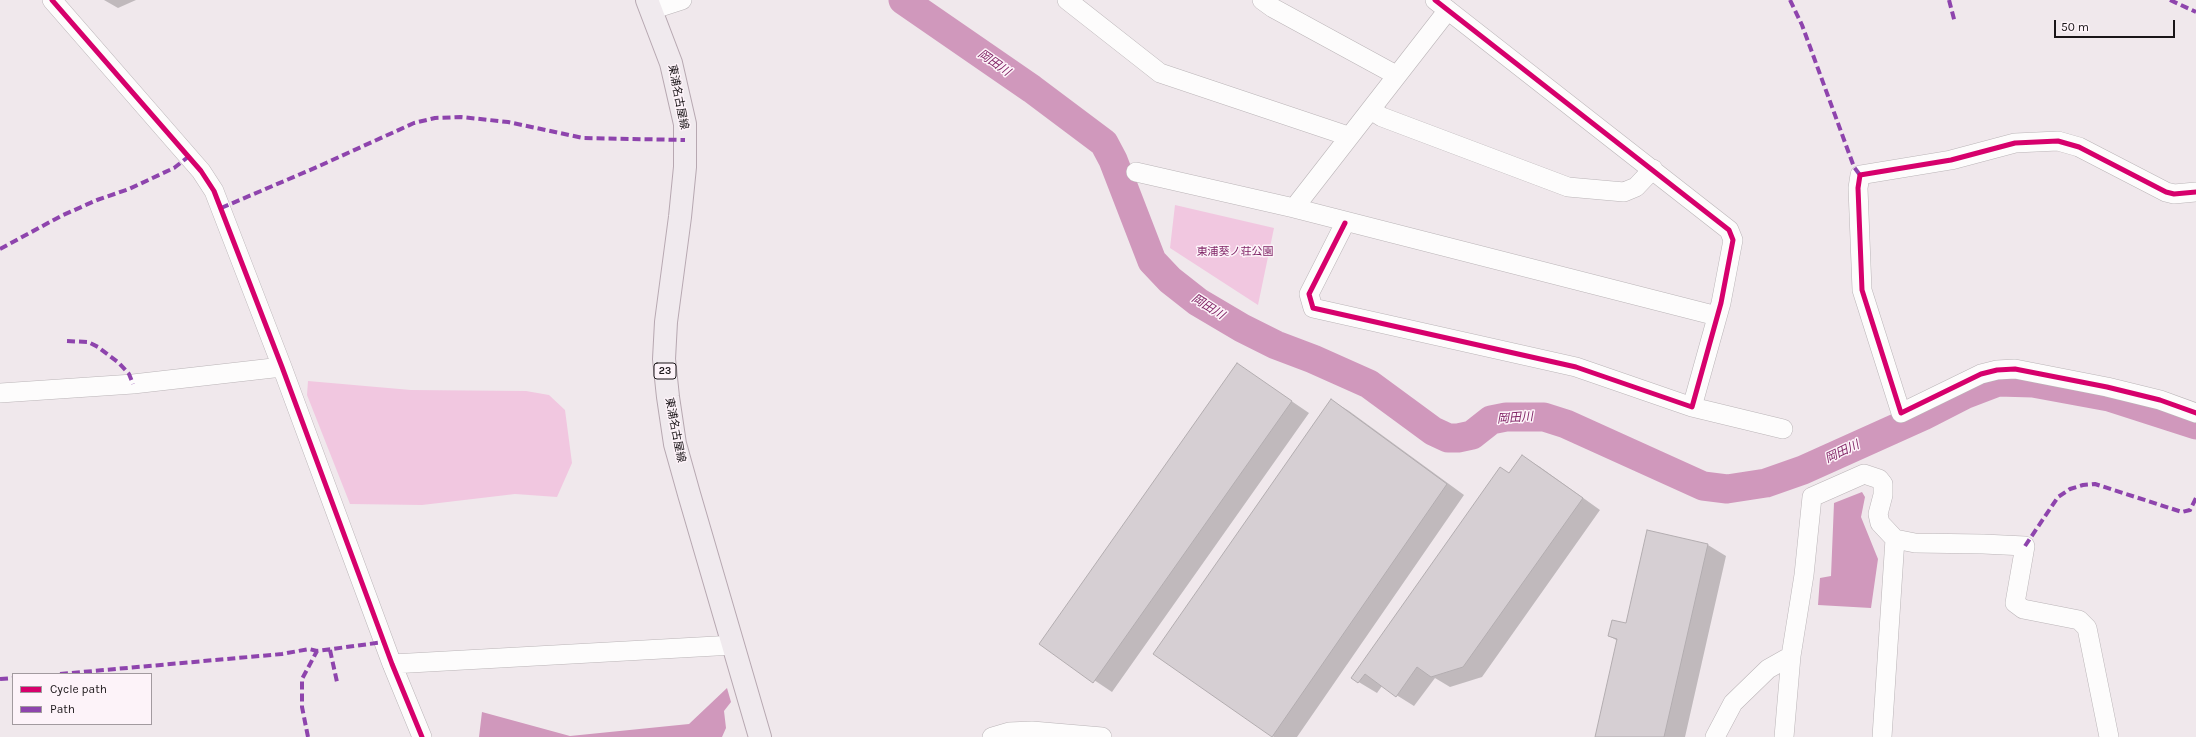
<!DOCTYPE html>
<html>
<head>
<meta charset="utf-8">
<style>
  body { margin:0 }
  #map { position:relative; width:2196px; height:737px; overflow:hidden; background:#f0e8ec; font-family:Karla,sans-serif }
  canvas { display:block }
  .legend { position:absolute; left:12px; top:673px; width:140px; height:52px; box-sizing:border-box; background:#fdf3f9; border:1px solid #a29a9f; margin:0; padding:5px 7px; list-style:none; font-size:12px; color:#1a1518 }
  .legend li { display:flex; align-items:center; gap:8px; height:20px }
  .legend b { width:20px; border:1px solid #a29a9f }
  .scale { position:absolute; left:2054px; top:20px; width:121px; height:18px; box-sizing:border-box; border:2px solid #1a1518; border-top:0; padding-left:5px; font-size:12px; line-height:14px; white-space:nowrap; color:#1a1518; -webkit-text-stroke:3px #fdf3f9; paint-order:stroke }
</style>
</head>
<body>
<div id="map">
<canvas width="2196" height="737"></canvas>
<ul class="legend">
<li><b style="height:5px;background:#d6006c"></b>Cycle path</li>
<li><b style="height:5px;background:#8e44ad"></b>Path</li>
</ul>
<div class="scale">50 m</div>
</div>
<script>
const c = document.querySelector('canvas').getContext('2d');
c.lineJoin = 'round';
function fillPath(path, color) {
  c.fillStyle = color;
  c.fill(path, 'evenodd');
}
function poly(rows) {
  const path = new Path2D();
  for (const r of rows) {
    path.moveTo(r[0], r[1]);
    for (let i = 2; i < r.length; i += 2) path.lineTo(r[i], r[i + 1]);
  }
  return path;
}
function strokePath(path, color, width, dash) {
  c.strokeStyle = color;
  c.lineWidth = width;
  c.lineCap = dash ? 'butt' : 'round';
  c.setLineDash(dash || []);
  c.stroke(path);
}
function write(font, color, halo, rows, align = 'center') {
  c.font = font + ' Karla,"Noto Sans JP",sans-serif';
  c.lineWidth = 3;
  c.setLineDash([]);
  c.textBaseline = 'middle';
  c.strokeStyle = halo;
  c.fillStyle = color;
  for (const [text, x, y, turn = 0] of rows) {
    c.save();
    c.translate(x, y);
    c.rotate((+turn || 0) * Math.PI / 180);
    c.textAlign = isNaN(turn) ? turn : align;
    if (halo) c.strokeText(text, 0, 0);
    c.fillText(text, 0, 0);
    c.restore();
  }
}
fillPath(poly([
  [1175,205,1274,228,1258,305,1170,248],
  [308,381,411,390,526,391,549,395,565,410,572,463,557,497,515,494,422,505,350,504,307,395]
]), '#f1c7e0');
fillPath(poly([
  [1862,492,1865,497,1861,517,1878,559,1871,608,1818,605,1820,578,1831,576,1834,503],
  [727,688,731,702,724,711,726,728,722,737,479,737,482,712,570,736,689,724]
]), '#d098bc');
fillPath(poly([
  [104,0,136,0,118,8],
  [1237,364,1309,413,1112,692,1040,644],
  [1331,400,1349,411,1464,495,1297,737,1274,737,1154,654],
  [1522,456,1540,467,1600,510,1482,677,1450,687,1435,678,1414,706,1382,686,1377,693,1352,678],
  [1708,545,1726,556,1685,737,1596,737,1618,641,1609,636,1627,625]
]), '#0003');
strokePath(poly([
  [903,0,1032,89,1104,143,1113,160,1152,261,1170,280,1198,302,1242,328,1276,345,1313,359,1369,384,1433,431,1448,438,1458,438,1472,435,1491,420,1506,417,1544,417,1566,424,1703,486,1727,489,1766,483,1803,470,1923,416,1964,395,1998,382,2033,383,2109,397,2196,425]
]), '#d098bc', 29);
const building = poly([
  [1237,363,1292,401,1093,683,1039,644,1237,363],
  [1331,399,1447,484,1272,737,1153,654,1331,399],
  [1522,455,1583,498,1463,667,1431,677,1417,667,1396,697,1365,674,1358,683,1351,678,1500,467,1509,473,1522,455],
  [1647,530,1708,544,1664,737,1595,737,1617,639,1608,636,1612,620,1626,623,1647,530]
]);
fillPath(building, '#d6cfd3');
strokePath(building, '#b3adb0', 1);
const minor = poly([
  [52,0,201,171,214,191,282,367,392,664,422,737],
  [1067,0,1160,73,1348,136],
  [1262,0,1273,8,1396,75],
  [651,10,682,0],
  [1371,110,1382,117,1568,187,1624,192,1636,187,1653,169],
  [1136,172,1294,208,1717,316],
  [2196,192,2174,194,2166,192,2079,147,2058,141,2015,143,1951,160,1860,175,1858,188,1862,290,1901,413,1981,374,1997,370,2015,369,2107,387,2160,400,2196,413],
  [1294,208,1448,10],
  [1345,223,1309,294,1313,308,1576,367,1692,407,1721,303,1733,240,1729,230,1435,0],
  [0,393,133,384,282,367],
  [1692,407,1783,429],
  [392,664,734,645],
  [992,737,1009,732,1032,731,1102,737],
  [1715,737,1733,703,1768,669,1791,656,1804,575,1812,497,1864,474,1879,479,1883,484,1883,495,1878,514,1880,523,1895,539,1915,543,1983,544,2025,546,2015,603,2023,609,2079,620,2087,628,2109,737],
  [1784,737,1791,656],
  [1882,737,1895,539]
]);
const major = poly([
  [647,0,671,63,685,124,685,167,680,217,666,322,664,359,668,397,675,444,689,494,760,737]
]);
strokePath(minor, '#bab4b7', 20);
strokePath(major, '#b7a8b1', 24);
strokePath(minor, '#fdfcfc', 19);
strokePath(major, '#f0eaee', 22);
strokePath(poly([
  [1790,0,1802,25,1854,167,1860,175],
  [1949,0,1955,23],
  [2170,0,2196,12],
  [221,208,317,167,414,123,435,118,461,117,508,122,583,138,685,140],
  [0,249,61,216,97,200,129,189,174,168,188,157],
  [67,341,88,342,98,347,119,363,129,374,133,384],
  [2025,546,2058,497,2070,489,2083,485,2095,484,2182,512,2190,510,2196,498],
  [330,650,337,682],
  [60,674,282,654,309,649,317,651,384,642],
  [0,679,13,678],
  [308,737,302,707,302,679,317,651]
]), '#8e44ad', 4, [8, 4]);
strokePath(poly([
  [52,0,201,171,214,191,282,367,392,664,422,737],
  [2196,192,2174,194,2166,192,2079,147,2058,141,2015,143,1951,160,1860,175,1858,188,1862,290,1901,413,1981,374,1997,370,2015,369,2107,387,2160,400,2196,413],
  [1345,223,1309,294,1313,308,1576,367,1692,407,1721,303,1733,240,1729,230,1435,0]
]), '#d6006c', 5);
for (const [x, y, w] of [
  [665,371,22]
]) {
  const box = new Path2D();
  box.roundRect(x - w / 2, y - 8, w, 16, 3);
  c.fillStyle = '#fdf3f9';
  c.fill(box);
  strokePath(box, '#1a1518', 1);
}
write('bold 10px', '#1a1518', null, [
  ["23",665,371]
]);
write('11px', '#1a1518', '#fdf3f9', [
  ["東浦名古屋線",678,97,79],
  ["東浦名古屋線",675,430,79]
]);
write('11px', '#7f2365', '#fdf3f9', [
  ["東浦葵ノ荘公園",1235,252]
]);
write('italic 12px', '#822667', '#fdf3f9', [
  ["岡田川",994,63,35],
  ["岡田川",1208,307,32],
  ["岡田川",1515,418,-4],
  ["岡田川",1842,452,-25]
]);
</script>
</body>
</html>
